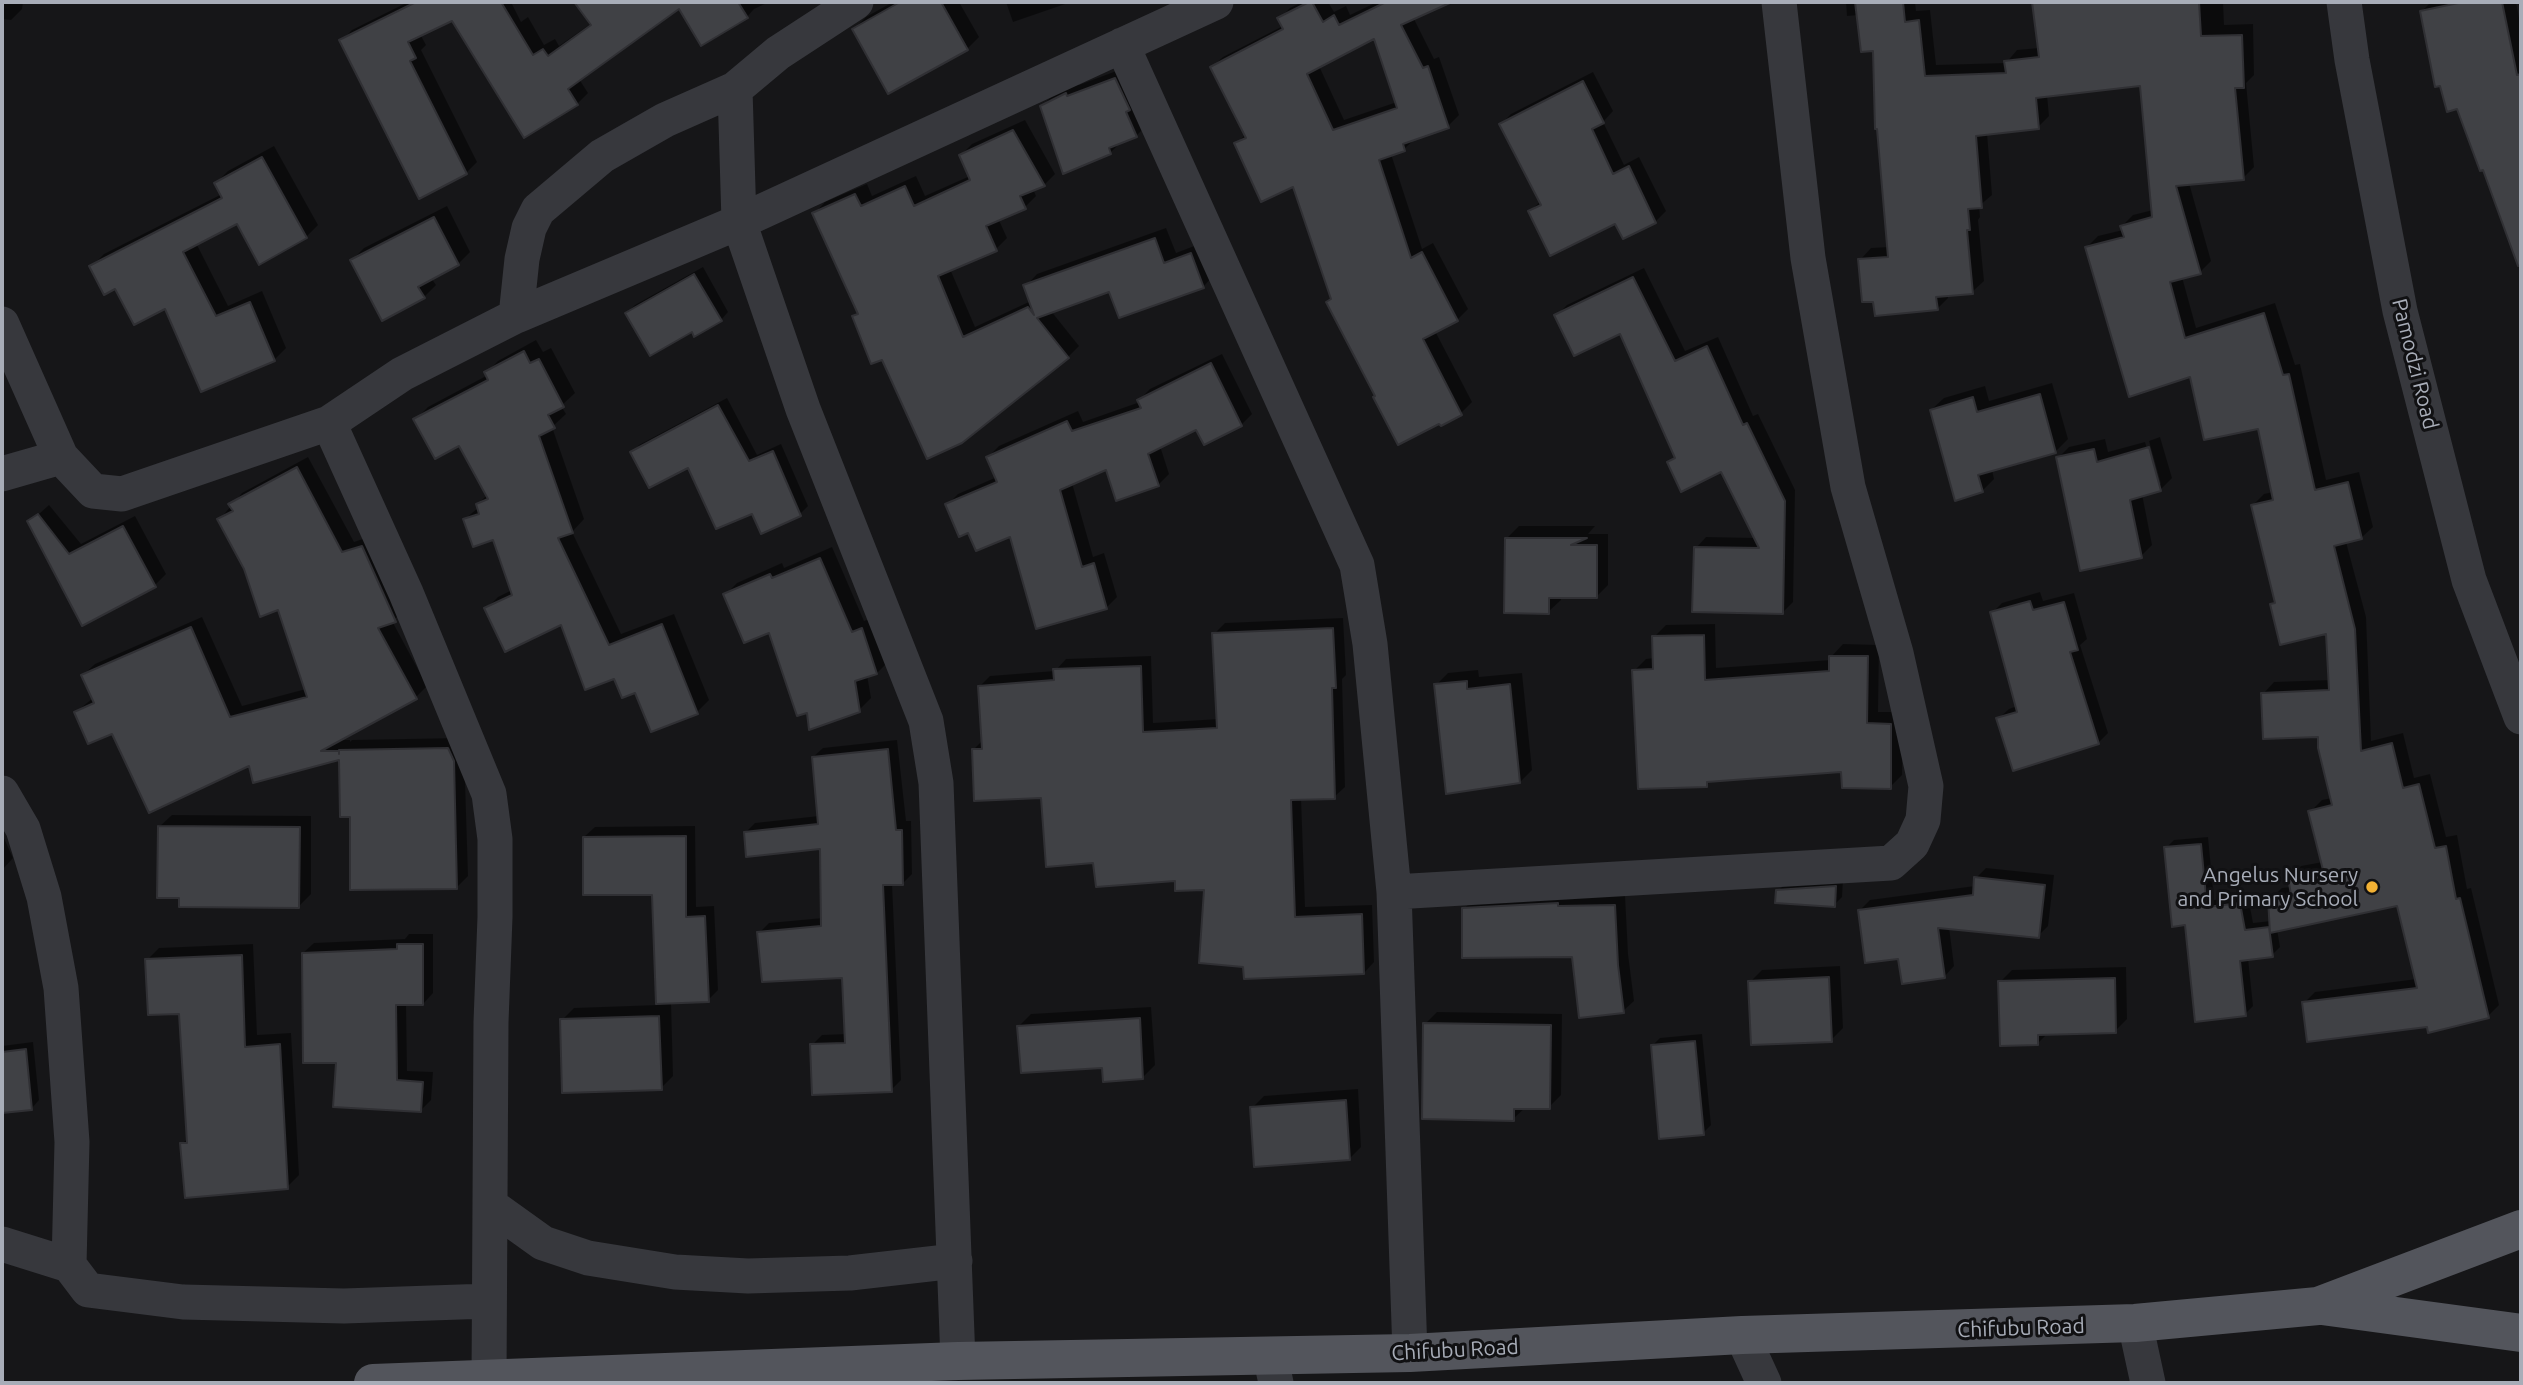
<!DOCTYPE html>
<html>
<head>
<meta charset="utf-8">
<style>
  body { margin:0 }
  #map { position:relative; width:2523px; height:1385px; overflow:hidden; background:#161618; font-family:Ubuntu,sans-serif }
  canvas { display:block }
  .frame { position:absolute; inset:0; border:4px solid #a8adb8; pointer-events:none }
</style>
</head>
<body>
<div id="map">
<canvas width="2523" height="1385"></canvas>
<div class="frame"></div>
</div>
<script>
const c = document.querySelector('canvas').getContext('2d');
c.lineJoin = 'round';
function fillPath(path, color) {
  c.fillStyle = color;
  c.fill(path, 'evenodd');
}
function poly(rows) {
  const path = new Path2D();
  for (const r of rows) {
    path.moveTo(r[0], r[1]);
    for (let i = 2; i < r.length; i += 2) path.lineTo(r[i], r[i + 1]);
  }
  return path;
}
function strokePath(path, color, width, dash) {
  c.strokeStyle = color;
  c.lineWidth = width;
  c.lineCap = dash ? 'butt' : 'round';
  c.setLineDash(dash || []);
  c.stroke(path);
}
function write(font, color, halo, rows, align = 'center') {
  c.font = font + ' Ubuntu,sans-serif';
  c.lineWidth = 6;
  c.setLineDash([]);
  c.textBaseline = 'middle';
  c.strokeStyle = halo;
  c.fillStyle = color;
  for (const [text, x, y, turn = 0] of rows) {
    c.save();
    c.translate(x, y);
    c.rotate((+turn || 0) * Math.PI / 180);
    c.textAlign = isNaN(turn) ? turn : align;
    if (halo) c.strokeText(text, 0, 0);
    c.fillText(text, 0, 0);
    c.restore();
  }
}
fillPath(poly([
  [2,2,23,2,22,9,11,20,2,19],
  [408,2,511,2,521,22,528,17,544,45,555,39,559,46,592,23,576,2,769,2,754,9,747,17,679,7,579,79,588,93,577,104,453,19,420,34,426,45,421,50,477,162,466,173,341,41,352,30],
  [893,2,959,2,979,37,967,49,854,29,866,17],
  [1006,2,1071,2,1013,22],
  [1302,2,1328,2,1334,12,1346,6,1350,15,1377,2,1420,2,1422,7,1413,17,1434,59,1439,57,1459,115,1448,126,1416,138,1404,149,1391,154,1422,249,1433,243,1468,309,1457,320,1435,331,1472,402,1461,413,1441,424,1377,396,1332,298,1294,184,1236,144,1246,134,1212,67,1223,57,1283,26,1279,19,1290,8],
  [1375,37,1397,102,1344,120,1319,66],
  [1846,2,1915,2,1916,11,1930,10,1936,65,2006,63,2017,50,2039,48,2034,2,2223,2,2224,25,2253,24,2254,75,2246,83,2254,167,2243,178,2189,183,2211,261,2200,272,2182,277,2196,328,2275,303,2295,365,2300,364,2326,480,2359,472,2373,527,2361,538,2346,542,2366,617,2371,741,2403,733,2414,778,2430,774,2446,837,2457,835,2467,889,2471,888,2499,1005,2488,1016,2428,1026,2304,1003,2315,992,2417,979,2398,904,2277,929,2280,947,2272,955,2248,958,2253,1006,2245,1014,2186,923,2166,848,2174,840,2208,837,2214,900,2248,896,2253,923,2271,921,2270,899,2282,888,2291,887,2290,878,2301,866,2323,862,2310,812,2322,800,2332,798,2320,735,2263,694,2274,682,2330,680,2328,631,2272,605,2276,600,2253,505,2264,494,2273,492,2259,427,2191,375,2087,247,2098,236,2123,230,2122,226,2133,215,2153,210,2141,85,2047,95,2049,116,2038,127,1987,133,1992,195,1979,206,1980,217,1978,220,1984,281,1972,292,1948,294,1948,298,1937,309,1875,300,1860,260,1871,248,1889,247,1874,49,1859,15,1847,16],
  [2431,2,2516,2,2521,28,2521,253,2516,255,2422,11],
  [1127,67,1148,124,1136,136,1122,141,1110,153,1042,106,1054,94,1078,83,1079,85],
  [1593,72,1613,111,1603,122,1624,165,1639,157,1666,211,1655,222,1623,237,1616,222,1530,211,1541,201,1501,124,1511,114],
  [1025,120,1055,174,1044,185,1033,189,1036,196,1025,207,998,218,1007,238,996,249,950,269,975,327,1031,301,1026,286,1037,274,1166,228,1176,253,1202,243,1214,275,1203,287,1110,290,1051,311,1079,346,1068,357,882,358,854,317,858,312,814,214,825,202,867,184,872,196,916,176,925,196,970,176,961,155,972,144],
  [274,146,318,225,306,237,237,222,196,243,228,306,262,291,286,348,274,360,166,307,116,287,92,266,104,254,222,194,216,183,228,171],
  [447,206,470,252,458,264,431,278,436,285,424,297,352,260,364,248],
  [703,267,728,312,721,320,692,330,627,313,635,305],
  [1644,268,1685,351,1718,337,1753,416,1758,414,1795,490,1793,602,1783,612,1696,548,1706,537,1756,538,1722,470,1669,462,1676,455,1621,332,1556,316,1567,305],
  [536,340,543,352,551,348,575,393,561,406,566,414,552,427,584,519,572,532,621,634,674,614,709,700,697,712,636,691,615,677,562,623,486,609,498,597,512,590,494,538,465,519,479,507,478,504,488,494,459,444,416,419,428,407,488,375,486,373,498,361],
  [1222,354,1252,414,1241,425,1197,428,1160,446,1169,474,1158,485,1107,468,1072,483,1093,557,1104,553,1117,597,1106,608,1011,534,969,531,947,505,958,494,997,477,988,457,999,446,1078,411,1083,422,1140,402,1139,400,1150,389],
  [2052,383,2068,439,2056,451,1992,470,1994,479,1982,491,1931,410,1944,398,1985,386,1989,401],
  [727,398,757,455,781,444,808,506,800,514,761,532,753,511,688,465,632,453,639,445],
  [2160,437,2172,478,2161,489,2142,494,2152,545,2141,556,2058,458,2069,447,2105,439,2108,452,2145,442,2158,484,2161,484,2149,441],
  [308,457,354,542,374,535,407,609,392,621,427,686,416,697,337,740,350,740,350,742,352,740,460,738,464,749,468,876,457,887,352,816,341,758,250,763,113,731,76,712,93,698,83,675,95,664,202,617,242,706,306,689,279,608,246,568,220,519,242,493],
  [49,505,81,544,135,516,166,574,155,585,83,623,30,522],
  [1519,526,1595,526,1588,534,1608,534,1608,585,1596,597,1561,596,1561,600,1548,612,1507,538],
  [832,547,864,621,874,617,889,661,877,673,867,675,871,698,859,710,809,710,770,630,725,595,737,583,782,563,784,568],
  [2040,592,2043,601,2074,593,2087,639,2080,645,2108,733,2098,743,1998,719,2009,709,2017,706,1992,613,2002,603],
  [1343,618,1346,675,1342,679,1345,787,1334,797,1301,798,1305,907,1372,905,1374,962,1364,973,1245,965,1206,889,1177,879,1095,861,1042,796,973,750,983,740,979,687,990,676,1055,671,1066,659,1151,656,1153,723,1219,719,1214,634,1225,623],
  [1715,624,1716,668,1831,660,1831,657,1843,644,1879,645,1878,712,1903,712,1902,775,1890,787,1843,770,1712,779,1707,785,1634,671,1646,659,1654,658,1654,637,1666,625],
  [1478,670,1479,677,1522,673,1532,770,1520,782,1436,685,1448,673],
  [897,740,906,821,911,821,912,874,903,883,892,884,901,1080,891,1090,812,1045,822,1035,847,1034,844,976,759,933,769,923,823,918,822,847,745,833,755,823,819,816,813,757,823,748],
  [172,815,311,816,311,894,299,906,159,827],
  [695,826,696,907,714,906,718,990,708,1000,671,1002,673,1076,661,1088,562,1020,574,1008,658,1005,653,893,584,837,595,827],
  [2,834,13,858,2,870],
  [1986,868,2054,875,2048,926,2038,936,1949,927,1954,966,1944,977,1899,957,1860,910,1870,900,1975,886,1976,878],
  [1843,879,1842,897,1834,905,1778,891,1786,883],
  [1625,895,1628,954,1634,1001,1623,1011,1573,955,1464,909,1474,898],
  [409,934,433,934,433,993,423,1004,406,1004,407,1071,433,1072,431,1100,421,1110,338,1061,303,953,314,943,405,939],
  [253,944,257,1035,291,1033,299,1175,287,1187,182,1144,188,1138,181,1012,147,960,159,948],
  [1840,966,1843,1028,1831,1040,1750,982,1762,970],
  [2126,967,2127,1019,2115,1031,2048,1033,2038,1043,2000,982,2012,970],
  [1151,1007,1155,1065,1143,1077,1104,1066,1019,1026,1031,1014],
  [1437,1012,1562,1014,1561,1095,1549,1107,1526,1107,1513,1119,1425,1024],
  [1702,1034,1711,1125,1703,1133,1652,1046,1660,1038],
  [33,1042,39,1100,32,1108,2,1111,2,1046],
  [1358,1089,1361,1147,1349,1159,1252,1108,1264,1096]
]), '#0007');
const building = poly([
  [416,2,501,2,533,55,543,49,548,56,591,25,574,2,738,2,748,18,701,46,679,9,568,89,578,105,524,138,452,21,408,42,416,58,410,61,467,174,419,199,339,40,416,2],
  [900,2,941,2,968,50,888,94,852,29,900,2],
  [1309,2,1312,2,1323,22,1334,15,1339,25,1386,2,1452,2,1401,25,1423,68,1428,66,1449,128,1403,144,1405,151,1379,160,1411,258,1422,252,1458,321,1423,339,1462,415,1441,426,1439,424,1398,445,1373,397,1375,396,1326,302,1331,299,1293,187,1261,202,1234,143,1246,138,1210,67,1283,29,1277,18,1309,2],
  [1374,39,1397,108,1333,130,1307,74,1374,39],
  [1855,2,1903,2,1905,22,1919,20,1925,76,2006,73,2004,61,2039,57,2032,2,2199,2,2201,36,2242,35,2244,88,2235,88,2244,180,2176,186,2201,274,2170,282,2185,338,2264,313,2283,375,2289,374,2315,490,2348,482,2362,539,2334,546,2355,629,2361,751,2392,743,2403,788,2419,784,2435,848,2446,846,2456,899,2460,898,2489,1018,2428,1033,2427,1027,2307,1042,2302,1002,2417,988,2397,906,2270,933,2268,899,2291,895,2288,877,2323,870,2308,811,2332,805,2318,748,2318,737,2263,739,2261,693,2329,690,2326,634,2280,645,2270,604,2275,603,2251,505,2273,500,2258,429,2204,440,2190,377,2129,397,2085,247,2124,237,2120,226,2152,217,2140,86,2036,98,2039,129,1976,136,1982,208,1968,209,1970,230,1967,230,1973,294,1936,297,1938,310,1875,316,1873,302,1862,302,1858,259,1888,257,1877,129,1875,129,1873,51,1861,52,1855,2],
  [2463,2,2502,2,2517,75,2521,74,2521,265,2518,266,2483,170,2480,171,2457,109,2447,112,2440,86,2435,87,2420,11,2463,2],
  [1115,78,1130,110,1126,112,1137,137,1109,148,1111,154,1063,174,1040,106,1066,93,1067,96,1115,78],
  [1583,81,1604,123,1592,129,1613,174,1629,166,1656,223,1623,239,1615,224,1550,256,1528,211,1541,205,1499,124,1583,81],
  [1013,130,1045,186,1020,196,1026,209,986,226,997,251,938,276,963,337,1028,307,1034,315,1023,285,1155,238,1164,263,1191,253,1204,288,1119,318,1109,292,1037,318,1069,358,962,443,927,459,882,360,871,364,852,316,858,314,812,213,855,194,861,206,905,186,914,206,970,180,959,155,1013,130],
  [262,157,307,238,259,265,237,224,183,252,216,316,250,302,275,361,201,392,165,309,134,325,115,289,104,295,89,266,222,198,214,183,262,157],
  [434,217,459,265,418,287,425,298,382,321,350,260,434,217],
  [694,274,722,321,694,337,692,332,650,356,625,313,694,274],
  [1633,277,1675,361,1707,346,1743,425,1747,423,1785,501,1783,614,1692,612,1694,547,1759,548,1721,472,1681,492,1667,462,1675,458,1620,334,1574,356,1554,315,1633,277],
  [524,351,530,363,539,359,564,407,548,415,555,428,539,436,573,533,558,538,609,645,662,624,698,714,651,732,635,693,622,698,614,679,585,690,561,625,505,652,484,608,512,595,493,540,473,547,463,519,479,514,476,504,488,499,459,446,435,459,413,419,488,380,484,372,524,351],
  [1211,363,1242,426,1204,445,1196,430,1148,454,1159,486,1116,501,1106,470,1060,490,1082,567,1094,563,1107,609,1036,629,1010,537,976,551,968,533,959,537,945,504,997,482,986,457,1067,421,1072,431,1141,408,1137,400,1211,363],
  [2040,394,2056,453,1978,475,1983,492,1955,501,1930,410,1973,397,1977,412,2040,394],
  [718,405,749,461,773,451,801,516,761,534,752,514,716,529,688,468,649,488,630,452,718,405],
  [2149,447,2161,491,2130,500,2142,558,2080,571,2056,457,2094,449,2097,462,2149,447],
  [297,467,342,552,362,546,396,622,378,628,417,699,321,751,339,751,339,754,339,750,448,748,454,761,457,889,350,890,350,817,340,817,339,760,253,783,249,766,149,813,112,734,88,744,74,712,94,703,81,675,191,627,230,717,307,697,278,610,260,617,244,569,217,519,233,511,228,504,297,467],
  [38,514,69,554,123,526,156,587,82,626,27,521,38,514],
  [1505,538,1587,538,1571,545,1597,545,1597,598,1549,598,1549,614,1504,613,1505,538],
  [820,558,852,632,862,628,877,674,855,681,860,712,809,730,807,713,797,716,769,633,744,643,723,594,770,574,772,578,820,558],
  [2030,601,2033,610,2064,602,2078,650,2070,652,2099,744,2013,771,1996,718,2017,712,1990,612,2030,601],
  [1333,628,1336,688,1332,688,1335,799,1291,800,1295,917,1362,914,1364,974,1244,979,1243,967,1199,963,1204,890,1175,891,1175,881,1096,887,1093,863,1046,867,1041,798,974,801,972,749,982,749,978,686,1054,680,1053,669,1141,666,1143,732,1217,728,1212,633,1333,628],
  [1704,635,1705,680,1829,671,1829,656,1868,656,1867,723,1891,724,1891,789,1842,788,1841,772,1707,782,1707,787,1638,789,1632,670,1653,669,1652,636,1704,635],
  [1467,681,1467,689,1510,684,1520,783,1446,794,1434,684,1467,681],
  [888,749,896,830,902,830,903,885,883,885,892,1092,812,1095,810,1044,845,1043,842,978,762,982,757,932,821,926,820,849,746,857,744,832,818,824,812,757,888,749],
  [158,826,300,827,299,908,179,907,179,898,157,898,158,826],
  [686,836,686,917,705,916,709,1002,656,1004,652,895,583,895,583,837,686,836],
  [2201,844,2207,907,2240,903,2245,930,2269,927,2273,957,2240,961,2246,1016,2195,1022,2185,925,2172,927,2164,847,2201,844],
  [1974,877,2045,885,2039,938,1938,928,1945,978,1902,984,1898,959,1865,963,1858,910,1973,895,1974,877],
  [1836,886,1835,907,1775,903,1776,890,1836,886],
  [1558,903,1558,906,1615,905,1618,965,1624,1013,1579,1018,1572,957,1462,958,1462,908,1558,903],
  [397,944,423,944,423,1005,396,1005,397,1080,423,1082,421,1112,333,1107,336,1063,303,1063,302,953,397,949,397,944],
  [242,955,245,1047,280,1044,288,1189,185,1198,180,1143,187,1143,179,1014,148,1015,145,959,242,955],
  [1829,977,1832,1042,1751,1045,1748,981,1829,977],
  [2115,978,2116,1033,2038,1035,2038,1045,2000,1046,1998,981,2115,978],
  [659,1016,662,1090,562,1093,560,1019,659,1016],
  [1140,1018,1143,1079,1103,1082,1102,1068,1021,1073,1017,1026,1140,1018],
  [1423,1023,1551,1025,1550,1109,1514,1109,1514,1121,1422,1119,1423,1023],
  [1695,1041,1704,1135,1659,1139,1651,1045,1695,1041],
  [26,1049,32,1110,2,1113,2,1052,26,1049],
  [1346,1100,1350,1160,1254,1167,1250,1107,1346,1100]
]);
fillPath(building, '#404145');
strokePath(building, '#303034', 2);
strokePath(poly([
  [856,2,778,53,735,89,739,222,803,409,926,721,936,783,958,1361],
  [2344,2,2352,60,2400,311,2469,580,2521,717],
  [1122,45,1357,565,1370,644,1394,892,1410,1353],
  [516,316,522,259,529,228,538,210,602,156,665,120,735,89],
  [2,324,61,457,93,491,122,494,329,423],
  [2,474,61,457],
  [2,793,23,829,44,897,61,988,72,1142,69,1265,88,1290,183,1302,344,1306,489,1301],
  [1394,892,1891,863,1912,844,1923,820,1926,786,1896,653,1848,487,1808,258,1779,2],
  [490,1205,543,1243,588,1258,675,1272,748,1276,850,1273,955,1261],
  [2,1244,69,1265],
  [2135,1323,2148,1383],
  [1742,1335,1764,1383],
  [1270,1355,1276,1383],
  [489,1380,491,1022,495,917,495,839,489,794,406,593,329,423,402,374,516,316,739,222,1216,2]
]), '#37383d', 35);
strokePath(poly([
  [2322,1306,2521,1333],
  [373,1383,958,1361,1410,1353,1742,1335,2135,1323,2318,1306,2521,1229]
]), '#53555c', 38);
for (const [x, y, r, color] of [
  [2372,887,7,"#f2b134"]
]) {
  const dot = new Path2D();
  dot.arc(x, y, r, 0, 2 * Math.PI);
  c.fillStyle = color;
  c.fill(dot);
  strokePath(dot, '#111113', 2.5);
}
write('21px', '#a8adb8', '#111113', [
  ["Pamodzi Road",2415,364,76],
  ["Chifubu Road",2021,1328,-2],
  ["Chifubu Road",1455,1350,-3]
]);
write('21px', '#a8adb8', '#111113', [
  ["Angelus Nursery",2358,875],
  ["and Primary School",2358,899]
], 'right');
</script>
</body>
</html>
